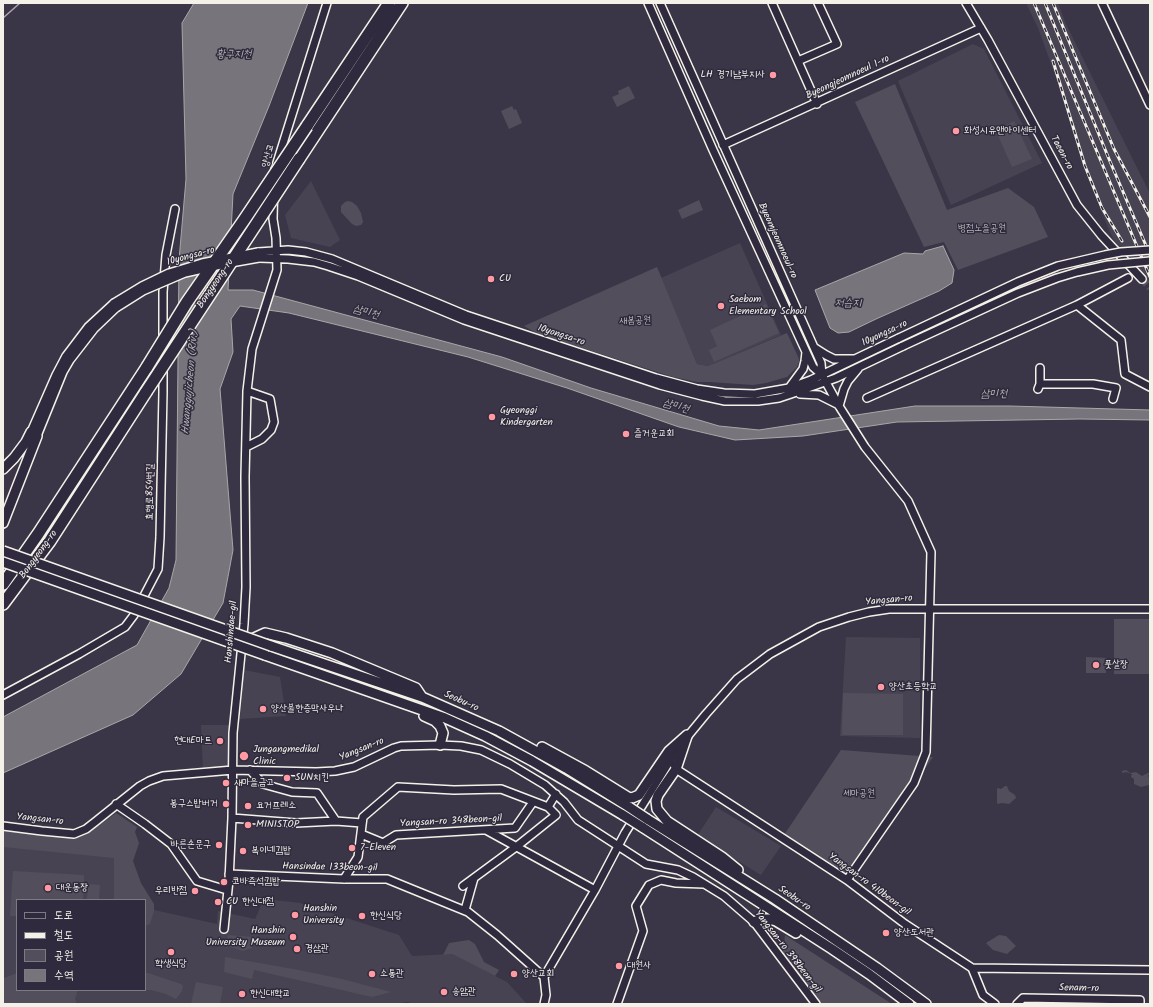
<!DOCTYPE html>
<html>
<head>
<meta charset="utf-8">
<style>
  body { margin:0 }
  #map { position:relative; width:1153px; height:1007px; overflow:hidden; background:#3b3647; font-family:Kalam,"Poor Story",sans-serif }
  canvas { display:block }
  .frame { position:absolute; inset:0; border:4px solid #f4f1e8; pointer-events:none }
  .legend { position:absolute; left:16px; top:899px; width:130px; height:92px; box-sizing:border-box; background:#2f2a3d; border:1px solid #7e7a81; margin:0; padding:5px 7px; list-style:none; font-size:12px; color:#f4f1e8 }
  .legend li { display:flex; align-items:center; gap:8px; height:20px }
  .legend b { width:20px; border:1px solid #7e7a81 }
</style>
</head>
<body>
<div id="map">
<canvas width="1153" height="1007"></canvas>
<div class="frame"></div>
<ul class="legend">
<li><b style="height:5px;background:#2f2a3d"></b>도로</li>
<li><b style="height:5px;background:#f4f1e8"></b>철도</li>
<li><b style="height:11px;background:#534e5c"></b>공원</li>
<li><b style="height:11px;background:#78747b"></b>수역</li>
</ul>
</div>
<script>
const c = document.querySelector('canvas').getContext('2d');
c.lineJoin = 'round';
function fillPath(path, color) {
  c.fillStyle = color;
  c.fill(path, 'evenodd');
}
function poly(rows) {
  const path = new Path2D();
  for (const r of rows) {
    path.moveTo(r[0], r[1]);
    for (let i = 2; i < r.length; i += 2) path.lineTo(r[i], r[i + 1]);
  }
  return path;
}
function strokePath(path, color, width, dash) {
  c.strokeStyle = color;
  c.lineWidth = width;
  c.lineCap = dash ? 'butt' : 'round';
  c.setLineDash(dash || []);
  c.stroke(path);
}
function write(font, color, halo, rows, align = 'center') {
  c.font = font + ' Kalam,"Poor Story",sans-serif';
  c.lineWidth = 3;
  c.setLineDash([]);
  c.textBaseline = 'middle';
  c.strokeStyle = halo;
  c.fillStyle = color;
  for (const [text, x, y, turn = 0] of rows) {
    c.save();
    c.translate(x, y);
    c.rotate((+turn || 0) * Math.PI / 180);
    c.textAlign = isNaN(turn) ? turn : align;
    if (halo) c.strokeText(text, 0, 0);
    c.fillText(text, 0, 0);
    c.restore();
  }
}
fillPath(poly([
  [1026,3,1058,3,1066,24,1150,194,1150,284,1115,242,1109,230,1086,172,1062,94,1038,28],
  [973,44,984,49,1042,163,951,205,898,81],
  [311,181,340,240,330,247,291,238,285,215],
  [740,243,781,335,708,366,697,364,661,278],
  [846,637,920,638,920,738,840,736],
  [244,670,280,677,286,716,240,719],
  [201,725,229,725,230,769,203,771],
  [716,807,781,846,761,875,697,836],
  [3,828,110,841,154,910,217,924,218,911,255,919,264,899,300,903,399,935,412,956,452,954,507,982,527,1004,414,1004,407,1002,397,1004,77,1004,75,998,63,990,145,990,145,900,17,900,17,973,3,978]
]), '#484352');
fillPath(poly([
  [895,84,947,210,1008,188,1034,207,1048,237,958,270,944,242,924,247,855,102],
  [629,86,635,98,617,107,612,97,619,94,618,91],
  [512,106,514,110,516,109,522,123,509,129,501,111],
  [1014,121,1032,159,1012,167,996,131],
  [699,200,703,210,682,219,678,210],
  [348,201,352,202,357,206,361,213,363,222,361,225,356,226,352,224,341,212,341,206,345,202],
  [657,267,697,364,708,366,787,333,799,359,799,362,797,367,787,377,766,383,753,385,710,382,697,382,673,377,538,334,524,326],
  [766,304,779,333,714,362,709,350,717,346,710,330],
  [1114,619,1150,619,1150,674,1114,674],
  [1086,657,1107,658,1106,673,1086,673],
  [843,693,903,694,903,735,842,735],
  [841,750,933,757,847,880,782,838],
  [1126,770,1130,773,1136,772,1142,776,1150,772,1148,776,1150,779,1149,785,1141,787,1134,784,1134,779,1131,777,1132,774,1126,772,1122,773,1122,771],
  [1005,786,1007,786,1009,791,1015,795,1016,798,1009,804,1002,803,998,804,997,803,997,789,998,788,1001,789],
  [116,813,137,827,135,832,139,843,133,861,141,883,154,904,154,911,150,924,145,926,145,900,114,900,114,858,3,847,3,830,76,836,90,832],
  [13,871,84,875,83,900,17,900,17,916,10,916],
  [88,884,100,885,99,900,87,900],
  [228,935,253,937,252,948,243,951,226,946],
  [785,935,892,1004,816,1004,782,959],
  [999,935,1006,936,1016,946,1007,954,993,950,986,943],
  [469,940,475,944,484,962,499,970,495,976,452,954,443,955,449,943],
  [225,957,299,970,342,979,391,992,372,997,254,970,252,979,224,972],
  [145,972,181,984,183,986,182,991,176,999,166,994,151,990,145,990],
  [17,973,17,990,78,990,75,998,77,1004,3,1004,3,978],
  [196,982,223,987,220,1004,191,1004]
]), '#534e5c');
const water = poly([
  [194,3,308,3,269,106,233,194,228,290,253,290,502,357,591,388,719,426,759,430,915,406,1010,406,1150,410,1150,420,1080,419,897,422,803,436,735,440,679,427,567,388,468,357,289,313,240,306,231,319,233,352,220,389,233,550,223,603,181,674,133,715,3,773,3,717,137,645,169,588,176,560,179,260,186,179,182,23,194,3],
  [943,246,954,270,952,283,939,291,876,319,849,332,838,333,830,328,815,290,904,253,923,254,925,251,943,246]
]);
fillPath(water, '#78747b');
strokePath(water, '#aaa6a7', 1);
strokePath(poly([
  [3,18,20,3]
]), '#aaa6a7', 1.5);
strokePath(poly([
  [1142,279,1150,288]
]), '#57525f', 7, [7, 3.5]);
const minor = poly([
  [648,3,713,150,813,367,822,375,839,406,865,447,908,501,931,552,926,752,914,783,847,880],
  [660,3,821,363,822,375],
  [772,3,817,104],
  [966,3,988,40,1077,205,1101,235,1142,279],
  [1102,3,1150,105],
  [798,61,837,44,818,3],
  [723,145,981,28],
  [275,169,327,3],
  [258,252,288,250,306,252,332,259,466,315,656,378,697,389,724,393,755,394,789,388,811,380,899,338],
  [259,258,288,259,314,262,328,266,358,276,464,320,660,385,702,396,725,401,758,401,779,398,791,394,836,378,903,346],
  [1077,305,1121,340,1125,374,1150,387],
  [815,348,826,355,834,359,853,359],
  [1040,368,1040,384],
  [789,388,803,369,805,361,806,352],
  [1038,389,1040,384,1093,384,1116,388,1113,399],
  [800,394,819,395,839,405],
  [867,398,1077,305,1128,278],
  [839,406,844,389,848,381,858,369],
  [31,432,56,375,66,356,88,327,114,303],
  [37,436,63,372,70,360,94,329,116,308],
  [246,447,262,439,271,430,274,422,270,399,247,391],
  [3,695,79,654,125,627,134,615,158,569,160,537,163,392,163,292,166,255,175,209],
  [674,765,676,769,847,880,905,924,972,968,1150,970],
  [250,770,263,784,292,792,317,793,336,821],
  [116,804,145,824,171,844,197,881,227,890],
  [232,818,296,823,336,821,362,823],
  [3,826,42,831,74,834,86,829,95,822,140,786,149,781,163,776,233,770,316,772,335,771,354,767,394,748,401,746,440,745,461,746,481,750,510,764,545,785,564,802,578,820,646,864,678,870,693,877,724,896,754,922,816,1004],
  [486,830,595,890],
  [361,834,383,843,396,835,515,828,533,802],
  [229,874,344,879,387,879,468,912,497,935,544,977,595,890,625,833,678,748,706,714,737,679,770,654,819,627,849,617,869,612,889,609,1150,609],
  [344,879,358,857,363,817,398,787,454,790,501,789,548,807,556,794],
  [463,886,516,847,556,815,548,807],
  [465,910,474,878],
  [224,929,229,880,232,818,233,733,244,624,246,587,245,477,247,391,252,349,277,270,276,238,273,219,274,179],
  [972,968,983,995,995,1004],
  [544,1004,546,995,544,977],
  [617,1004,643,931,636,906,649,885,661,880,676,883,704,884],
  [1017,1004,1023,998,1140,1000,1140,1004]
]);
const major = poly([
  [3,469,14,458,26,442,31,432],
  [3,523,37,436],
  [249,645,254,638,265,633,286,638,332,653,416,688,422,697],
  [271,646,422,697,499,731,566,768,629,807],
  [265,655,445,718,485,736,532,761,623,815],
  [424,716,435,721,440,726,443,733,440,745],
  [687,736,676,769,658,795,656,801,657,809,667,821,722,857,738,870],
  [542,747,586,771,628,797,632,798,639,795,669,751,687,735],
  [647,819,775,899,877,968,926,1004],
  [642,827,832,949,869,974,909,1004],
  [754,922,761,919,769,919,776,921,796,933]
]);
const highway = poly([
  [307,126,389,3],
  [299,159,402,3],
  [3,584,38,534,147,367],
  [3,604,50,541,146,392]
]);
strokePath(minor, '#f4f1e8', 10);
strokePath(major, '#f4f1e8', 12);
strokePath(highway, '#f4f1e8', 14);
strokePath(minor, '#2f2a3d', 7);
strokePath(major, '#2f2a3d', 9);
strokePath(highway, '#2f2a3d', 11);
const rail = poly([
  [1034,3,1150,277],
  [1045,3,1109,159,1150,255],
  [1053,3,1114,149,1150,217],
  [1053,61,1085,166,1102,208,1122,241]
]);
strokePath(rail, '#f4f1e8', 3);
strokePath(rail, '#2f2a3d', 1.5, [4.5]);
const minorBridge = poly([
  [114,303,142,286,169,273,202,263,258,252],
  [116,308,143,291,185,273,225,264,259,258],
  [899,338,1018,282,1058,266,1105,255,1121,252,1150,250],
  [903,346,1018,293,1057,278,1077,272,1108,265,1150,261]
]);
const majorBridge = poly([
  [3,551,271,646],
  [3,562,265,655],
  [629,807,647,819],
  [623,815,642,827]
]);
const highwayBridge = poly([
  [147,367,187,302,244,220,307,126],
  [146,392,299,159]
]);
strokePath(minorBridge, '#f4f1e8', 10, []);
strokePath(majorBridge, '#f4f1e8', 12, []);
strokePath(highwayBridge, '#f4f1e8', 14, []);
strokePath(minorBridge, '#2f2a3d', 7);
strokePath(majorBridge, '#2f2a3d', 9);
strokePath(highwayBridge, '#2f2a3d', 11);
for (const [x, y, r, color] of [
  [773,75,4,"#ff9aa2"],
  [956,131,4,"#ff9aa2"],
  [491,279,4,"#ff9aa2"],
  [721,306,4,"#ff9aa2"],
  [492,417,4,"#ff9aa2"],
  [626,434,4,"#ff9aa2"],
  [1096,665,4,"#ff9aa2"],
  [881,687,4,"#ff9aa2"],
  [263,709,4,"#ff9aa2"],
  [220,741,4,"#ff9aa2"],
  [244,756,5,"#ff9aa2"],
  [287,778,4,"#ff9aa2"],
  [226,783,4,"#ff9aa2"],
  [226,804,4,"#ff9aa2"],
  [248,806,4,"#ff9aa2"],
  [248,825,4,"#ff9aa2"],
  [219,845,4,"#ff9aa2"],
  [352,848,4,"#ff9aa2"],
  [243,851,4,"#ff9aa2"],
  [224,882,4,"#ff9aa2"],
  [48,888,4,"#ff9aa2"],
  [195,891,4,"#ff9aa2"],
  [218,902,4,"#ff9aa2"],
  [295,915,4,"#ff9aa2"],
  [362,916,4,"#ff9aa2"],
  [886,933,4,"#ff9aa2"],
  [293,937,4,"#ff9aa2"],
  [297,949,4,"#ff9aa2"],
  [171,952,4,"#ff9aa2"],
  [619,966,4,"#ff9aa2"],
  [372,974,4,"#ff9aa2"],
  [514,974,4,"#ff9aa2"],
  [444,992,4,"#ff9aa2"],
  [242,994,4,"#ff9aa2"]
]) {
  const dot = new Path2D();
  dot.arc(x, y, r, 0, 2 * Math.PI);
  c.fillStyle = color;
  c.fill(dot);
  strokePath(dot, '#2f2a3d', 1.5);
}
write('10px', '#f4f1e8', '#2f2a3d', [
  ["LH 경기남부지사",765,75,"right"],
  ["화성시유앤아이센터",964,131],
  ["CU",499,279],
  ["Saebom",729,300],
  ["Elementary School",729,312],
  ["Gyeonggi",500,411],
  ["Kindergarten",500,423],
  ["즐거운교회",634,434],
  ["풋살장",1104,665],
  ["양산초등학교",889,687],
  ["양산불한증막사우나",271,709],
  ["현대E마트",212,741,"right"],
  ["Jungangmedikal",253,750],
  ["Clinic",253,762],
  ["SUN치킨",295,778],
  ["새마을금고",234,783],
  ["봉구스밥버거",218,804,"right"],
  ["요거프레소",256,806],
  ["MINISTOP",256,825],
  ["바른손문구",211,845,"right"],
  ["7-Eleven",360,848],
  ["복이네김밥",251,851],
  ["코바즉석김밥",232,882],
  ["대운동장",56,888],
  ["우리반점",187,891,"right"],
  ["CU 한신대점",226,902],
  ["Hanshin",303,909],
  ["University",303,921],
  ["한신식당",370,916],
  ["Hanshin",285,931,"right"],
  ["University Museum",285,943,"right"],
  ["양산도서관",894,933],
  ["경삼관",305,949],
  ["학생식당",171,964,"center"],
  ["대원사",627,966],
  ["소통관",380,974],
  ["양산교회",522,974],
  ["송암관",452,992],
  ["한신대학교",250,994]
], 'left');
write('10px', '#f4f1e8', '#2f2a3d', [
  ["Byeongjeomnoeul 1-ro",848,78,-25],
  ["Taean-ro",1061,153,62],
  ["양산교",269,156,-75],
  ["Byeomjeomnoeul-ro",777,241,66],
  ["10yongsa-ro",191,257,-15],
  ["Bongyeong-ro",216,284,-56],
  ["10yongsa-ro",885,334,-25],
  ["10yongsa-ro",561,336,18],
  ["효행로854번길",151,492,-89],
  ["Bongyeong-ro",39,555,-54],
  ["Yangsan-ro",889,601,-5],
  ["Hanshindae-gil",232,632,-85],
  ["Seobu-ro",461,702,24],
  ["Yangsan-ro",362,750,-22],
  ["Yangsan-ro",40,820,6],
  ["Yangsan-ro 348beon-gil",451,822,-3],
  ["Hansindae 133beon-gil",330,868,1],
  ["Yangsan-ro 410beon-gil",869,885,36],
  ["Seobu-ro",794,899,34],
  ["Yangsan-ro 398beon-gil",787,952,52],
  ["Senam-ro",1079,989,1]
]);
write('10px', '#bcb8b7', '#2f2a3d', [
  ["병점노을공원",982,229],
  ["새봄공원",635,321],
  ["세마공원",859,794]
]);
write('italic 11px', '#b6b2b2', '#2f2a3d', [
  ["황구지천",234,55],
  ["저습지",848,304],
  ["삼미천",366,313,15],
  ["Hwanggujicheon (Riv.)",191,382,-85],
  ["삼미천",994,395,-1],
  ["삼미천",676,407,16]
]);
</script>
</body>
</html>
